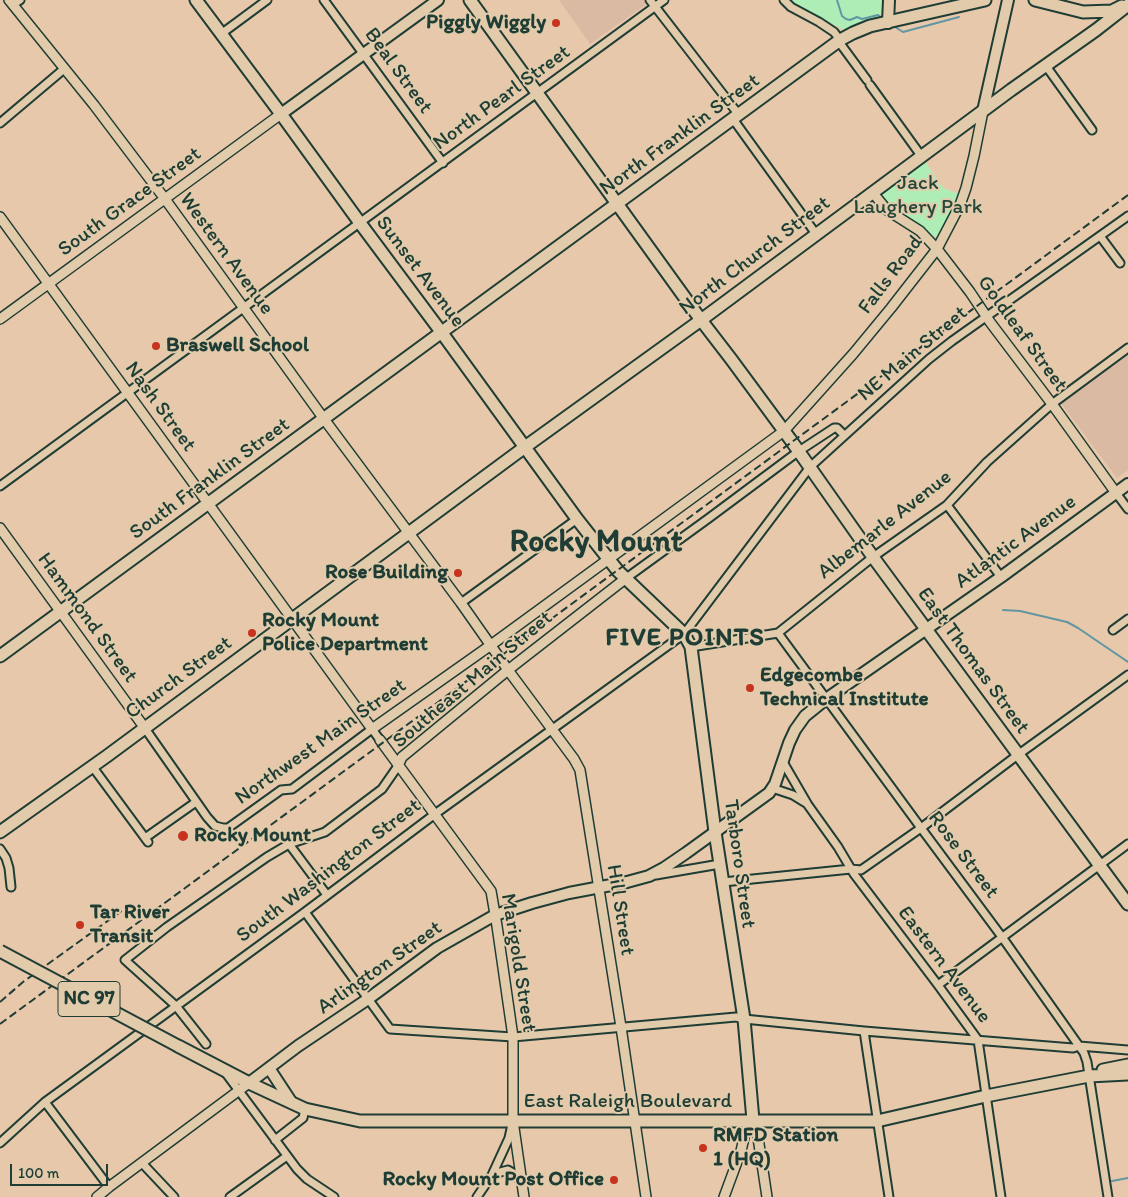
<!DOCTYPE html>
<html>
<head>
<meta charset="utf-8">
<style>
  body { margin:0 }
  #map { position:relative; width:1128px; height:1197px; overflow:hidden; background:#e8c8ab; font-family:Itim,sans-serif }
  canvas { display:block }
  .scale { position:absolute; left:10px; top:1164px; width:98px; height:22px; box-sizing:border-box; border:2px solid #1f3d34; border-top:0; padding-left:6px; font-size:15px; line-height:18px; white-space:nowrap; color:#1f3d34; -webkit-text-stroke:4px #e1cbab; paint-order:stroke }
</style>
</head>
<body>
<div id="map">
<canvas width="1128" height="1197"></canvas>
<div class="scale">100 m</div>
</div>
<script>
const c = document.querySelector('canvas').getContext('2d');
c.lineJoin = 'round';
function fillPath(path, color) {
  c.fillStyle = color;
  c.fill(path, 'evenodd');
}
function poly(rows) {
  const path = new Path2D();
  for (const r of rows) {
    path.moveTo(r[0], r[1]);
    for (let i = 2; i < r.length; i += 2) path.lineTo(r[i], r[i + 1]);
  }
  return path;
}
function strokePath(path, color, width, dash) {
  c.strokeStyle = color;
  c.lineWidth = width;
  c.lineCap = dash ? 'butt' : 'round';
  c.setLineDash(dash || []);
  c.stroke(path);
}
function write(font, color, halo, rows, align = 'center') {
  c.font = font + ' Itim,sans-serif';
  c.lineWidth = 4;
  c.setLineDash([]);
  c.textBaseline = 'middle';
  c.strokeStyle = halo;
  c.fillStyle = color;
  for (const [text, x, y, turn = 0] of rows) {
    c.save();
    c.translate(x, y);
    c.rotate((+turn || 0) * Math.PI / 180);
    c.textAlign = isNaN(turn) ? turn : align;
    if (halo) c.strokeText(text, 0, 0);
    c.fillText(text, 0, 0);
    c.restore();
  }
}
fillPath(poly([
  [559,0,644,0,647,4,590,44],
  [1128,352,1128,470,1117,478,1060,402]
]), '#dabaa2');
fillPath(poly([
  [790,0,883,0,880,17,844,30,801,8],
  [924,160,943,188,959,194,943,231,941,234,934,237,888,206,882,197,881,194,883,191]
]), '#aeeeb6');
strokePath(poly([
  [837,0,842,16,846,19,850,20,857,17,862,19,878,15,882,18],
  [892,25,903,32,959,17],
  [1003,610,1020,611,1067,622,1078,628,1128,662],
  [1112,1181,1128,1178]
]), '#6097a3', 2);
const minor = poly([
  [324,0,443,163],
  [650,0,739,115],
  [784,0,791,7,819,22,834,32,840,40,842,46,867,80],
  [13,5,20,0],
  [221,34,267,0],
  [1046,66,1092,130],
  [870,85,922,157],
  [733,119,816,234],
  [0,123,64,69],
  [1100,236,1120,263],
  [0,486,664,0],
  [1116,493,1128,509],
  [947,505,1001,577],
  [625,579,709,518,799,451,834,428,837,428,844,435],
  [461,603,577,519],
  [1113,630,1128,619],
  [778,633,873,557,947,505,987,462,1052,404,1128,348],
  [691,647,778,633,921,828,1002,937,1084,1053,1087,1062,1108,1197],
  [144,727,207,817,215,826,223,828,228,828,281,790,292,789,372,729,380,740],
  [783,762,808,805,838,847,854,874,938,985,978,1040,1001,1197],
  [92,766,148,842],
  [772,788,793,795,806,803],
  [145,838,196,802],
  [289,844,327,895],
  [0,849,6,858,9,868,11,887],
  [656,875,720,864],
  [723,882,851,869,861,870,921,828,1019,754,1128,675],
  [305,912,390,1029,513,1037,736,1017,744,1019,864,1031,1073,1048,1079,1046,1128,1050],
  [938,985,1128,844],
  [864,1031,889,1197],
  [206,1044,176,1006,125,960,167,927,267,857,289,844,325,832,382,789,398,766],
  [225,1072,297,1169,307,1179,334,1197],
  [45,1102,109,1187],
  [275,1140,303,1118,305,1109],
  [0,1143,45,1102,305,912,435,814,684,634,810,467,929,359,952,341,1128,216],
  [142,1163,174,1197],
  [492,1175,497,1173,508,1170,515,1174,521,1182],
  [230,1197,287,1156],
  [477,1197,492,1175,509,1138,512,1124]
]);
const tertiary = poly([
  [9,0,94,105,165,199,324,419,461,603,508,670,574,759,580,770,621,1027,646,1197],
  [873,193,887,210,920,231,937,249,970,292,990,322,1052,404,1116,493],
  [0,217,372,729,491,645,784,431,853,354,891,308,937,249,960,205,966,188,974,156,983,111],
  [0,319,281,114],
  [0,528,144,727],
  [380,740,491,891,497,926,513,1037,513,1121,524,1197],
  [398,766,402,757,508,670,625,579],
  [97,1197,109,1187,249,1083],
  [724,1197,741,1151,746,1129,753,1120,757,1131,767,1197]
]);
const secondary = poly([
  [888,23,889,0],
  [983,111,1008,0],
  [281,114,438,0],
  [269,1068,292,1103],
  [249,1083,298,1046,368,999,437,948,488,919,495,915,532,903,569,893,627,882,649,876,664,868,686,853,769,793,775,784,789,743,795,730,805,716,826,699,1001,577,1128,484]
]);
const primary = poly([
  [196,0,281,114,360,223,442,333,577,519,618,571,684,634,691,647,715,832,744,1019,753,1120],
  [470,0,701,320,731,359,790,439,873,557,1128,904],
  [1035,0,1083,12,1112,11,1122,6],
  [0,656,840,40,853,33,870,26,985,0],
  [0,832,107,756,525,447,701,320,1011,90,1096,30,1128,5],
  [178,1046,249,1083,305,1109,360,1121,877,1121,986,1096,1089,1076,1128,1074],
  [1103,1070,1128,1065]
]);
strokePath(minor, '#1f3d34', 11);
strokePath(tertiary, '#1f3d34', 12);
strokePath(secondary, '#1f3d34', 14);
strokePath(primary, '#1f3d34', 15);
strokePath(minor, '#e1cbab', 7);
strokePath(tertiary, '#e1cbab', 9);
strokePath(secondary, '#e1cbab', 10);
strokePath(primary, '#e1cbab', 11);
strokePath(poly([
  [0,1002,23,982,134,902],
  [0,1024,1128,195]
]), '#1f3d34', 2, [8, 4]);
const primaryBridge = poly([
  [0,951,178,1046]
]);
strokePath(primaryBridge, '#1f3d34', 15, []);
strokePath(primaryBridge, '#e1cbab', 11);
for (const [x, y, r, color] of [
  [556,23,5,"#c8321e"],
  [156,346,5,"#c8321e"],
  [458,573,5,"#c8321e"],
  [252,633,5,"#c8321e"],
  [750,688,5,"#c8321e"],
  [183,836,6,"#c8321e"],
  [80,925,5,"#c8321e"],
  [703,1148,5,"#c8321e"],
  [614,1180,5,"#c8321e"]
]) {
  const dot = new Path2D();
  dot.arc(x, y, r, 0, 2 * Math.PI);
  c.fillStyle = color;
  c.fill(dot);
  strokePath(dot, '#e1cbab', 2);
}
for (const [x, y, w] of [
  [89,999,62]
]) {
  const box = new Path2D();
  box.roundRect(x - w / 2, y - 17.5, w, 35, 4);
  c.fillStyle = '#e1cbab';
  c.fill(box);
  strokePath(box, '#1f3d34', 1);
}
write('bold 20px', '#1f3d34', null, [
  ["NC 97",89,999]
]);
write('bold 21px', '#1f3d34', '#e1cbab', [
  ["Piggly Wiggly",546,23,"right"],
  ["Braswell School",166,346],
  ["Rose Building",448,573,"right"],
  ["Rocky Mount",262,621],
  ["Police Department",262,645],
  ["Edgecombe",760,676],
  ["Technical Institute",760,700],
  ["Rocky Mount",194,836],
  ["Tar River",90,913],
  ["Transit",90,937],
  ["RMFD Station",713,1136],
  ["1 (HQ)",713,1160],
  ["Rocky Mount Post Office",604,1180,"right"]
], 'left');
write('21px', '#1f3d34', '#e1cbab', [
  ["Beal Street",398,71,54],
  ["North Pearl Street",502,98,-36],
  ["North Franklin Street",680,135,-36],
  ["South Grace Street",130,202,-36],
  ["Western Avenue",226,254,54],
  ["North Church Street",755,256,-37],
  ["Sunset Avenue",420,272,53],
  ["Falls Road",891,275,-53],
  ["Goldleaf Street",1022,334,54],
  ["NE Main Street",913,354,-40],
  ["Nash Street",160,407,54],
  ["South Franklin Street",210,479,-36],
  ["Albemarle Avenue",885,525,-38],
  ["Atlantic Avenue",1016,542,-36],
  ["Hammond Street",87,618,54],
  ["East Thomas Street",973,661,54],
  ["Church Street",179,678,-36],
  ["Southeast Main Street",473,680,-40],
  ["Northwest Main Street",321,742,-35],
  ["Rose Street",963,855,53],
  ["Tarboro Street",739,864,82],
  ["South Washington Street",329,871,-37],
  ["Hill Street",620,910,81],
  ["Marigold Street",518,963,81],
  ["Eastern Avenue",944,965,53],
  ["Arlington Street",380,968,-35],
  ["East Raleigh Boulevard",628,1102]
]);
write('21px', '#26463a', '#e1cbab', [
  ["Jack",918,184],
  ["Laughery Park",918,208]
]);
c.letterSpacing = '1px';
write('bold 26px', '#1f3d34', '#e1cbab', [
  ["FIVE POINTS",685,638]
]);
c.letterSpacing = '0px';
write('bold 31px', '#1f3d34', '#e1cbab', [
  ["Rocky Mount",596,543]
]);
</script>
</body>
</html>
